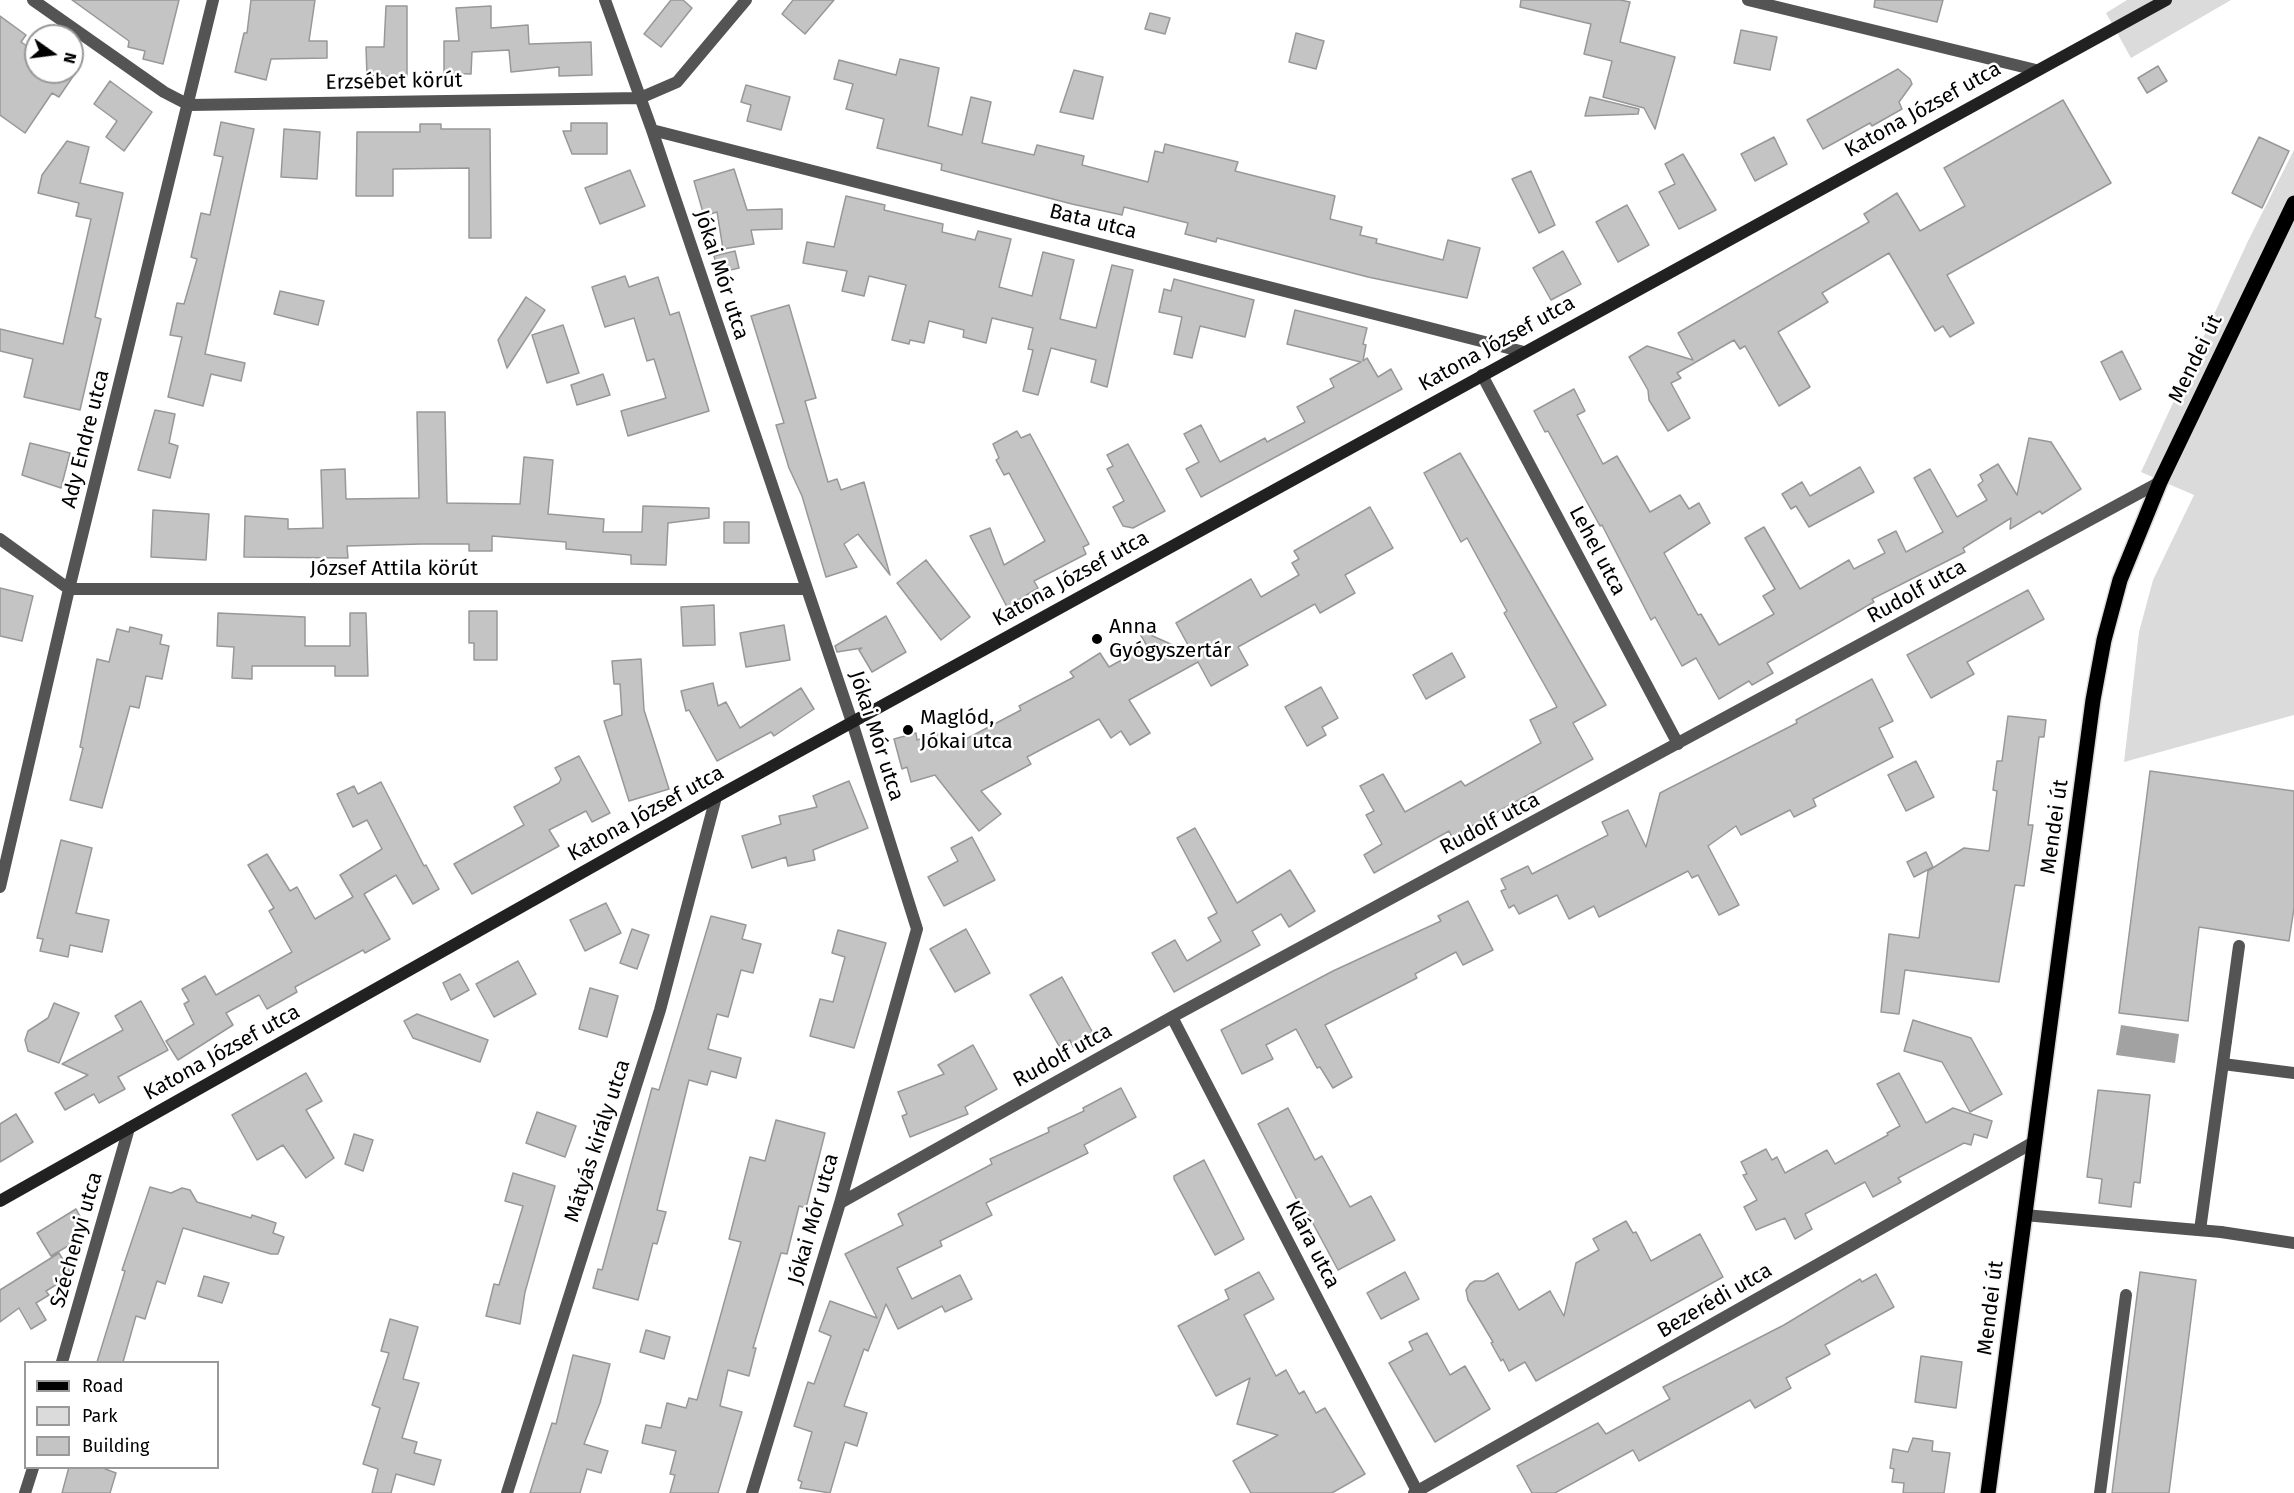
<!DOCTYPE html>
<html>
<head>
<meta charset="utf-8">
<style>
  body { margin:0 }
  #map { position:relative; width:2294px; height:1493px; overflow:hidden; background:#fff; font-family:"Fira Sans",sans-serif }
  canvas { display:block }
  .legend { position:absolute; left:24px; top:1361px; width:195px; height:108px; box-sizing:border-box; background:#fff; border:2px solid #999; margin:0; padding:8px 10px; list-style:none; font-size:18px; color:#000 }
  .legend li { display:flex; align-items:center; gap:12px; height:30px }
  .legend b { width:30px; border:2px solid #999 }
  .north { position:absolute; left:24px; top:24px; width:60px; height:60px; box-sizing:border-box; background:#fff; border:2px solid #999; border-radius:50%; rotate:104deg; font-size:16px; font-weight:700; line-height:24px; text-align:center; color:#000 }
  .north::after { content:''; display:block; margin:auto; width:21px; height:27px; background:#000; clip-path:polygon(50% 0,100% 100%,50% 72%,0 100%) }
</style>
</head>
<body>
<div id="map">
<canvas width="2294" height="1493"></canvas>
<ul class="legend">
<li><b style="height:8px;background:#000"></b>Road</li>
<li><b style="height:16px;background:#dbdbdb"></b>Park</li>
<li><b style="height:16px;background:#c4c4c4"></b>Building</li>
</ul>
<div class="north">N</div>
</div>
<script>
const c = document.querySelector('canvas').getContext('2d');
c.lineJoin = 'round';
function fillPath(path, color) {
  c.fillStyle = color;
  c.fill(path, 'evenodd');
}
function poly(rows) {
  const path = new Path2D();
  for (const r of rows) {
    path.moveTo(r[0], r[1]);
    for (let i = 2; i < r.length; i += 2) path.lineTo(r[i], r[i + 1]);
  }
  return path;
}
function strokePath(path, color, width, dash) {
  c.strokeStyle = color;
  c.lineWidth = width;
  c.lineCap = dash ? 'butt' : 'round';
  c.setLineDash(dash || []);
  c.stroke(path);
}
function write(font, color, halo, rows, align = 'center') {
  c.font = font + ' "Fira Sans",sans-serif';
  c.lineWidth = 5;
  c.setLineDash([]);
  c.textBaseline = 'middle';
  c.strokeStyle = halo;
  c.fillStyle = color;
  for (const [text, x, y, turn = 0] of rows) {
    c.save();
    c.translate(x, y);
    c.rotate((+turn || 0) * Math.PI / 180);
    c.textAlign = isNaN(turn) ? turn : align;
    if (halo) c.strokeText(text, 0, 0);
    c.fillText(text, 0, 0);
    c.restore();
  }
}
fillPath(poly([
  [2127,0,2231,0,2131,58,2106,13],
  [2294,150,2294,715,2124,762,2139,632,2153,580,2194,495,2141,472,2248,241]
]), '#dbdbdb');
fillPath(poly([
  [2121,1025,2179,1034,2175,1063,2116,1055]
]), '#a2a2a2');
const building = poly([
  [72,0,179,0,163,64,143,59,145,51,128,47,129,41,72,0],
  [251,0,315,0,309,41,327,41,327,58,271,59,266,80,235,72,244,33,247,33,251,0],
  [671,0,683,0,692,8,661,47,644,34,671,0],
  [793,0,834,0,805,34,782,14,793,0],
  [1521,0,1620,0,1630,2,1620,42,1675,57,1655,129,1644,108,1603,97,1612,61,1584,54,1591,24,1520,7,1521,0],
  [1875,0,1943,0,1937,22,1874,7,1875,0],
  [386,6,407,6,407,76,367,76,366,47,384,47,386,6],
  [491,6,491,28,528,25,529,44,591,42,592,75,559,76,559,67,511,72,509,50,472,52,471,74,444,73,444,41,459,41,456,8,491,6],
  [1150,13,1170,18,1165,34,1145,29,1150,13],
  [0,16,26,35,21,42,36,52,36,72,76,72,59,97,52,93,25,133,0,115,0,16],
  [1741,30,1777,37,1770,70,1734,63,1741,30],
  [1296,33,1324,41,1316,69,1289,62,1296,33],
  [900,59,939,68,928,126,962,135,971,97,991,102,982,143,1034,155,1037,145,1084,156,1082,165,1148,182,1155,151,1163,153,1165,144,1238,162,1235,171,1335,196,1330,219,1362,227,1360,235,1377,239,1376,243,1443,260,1448,240,1480,248,1467,298,1368,277,1217,238,1216,242,1185,234,1188,223,1124,207,1122,215,1072,204,941,170,942,164,877,148,884,119,846,109,853,84,834,79,839,60,896,75,900,59],
  [2158,66,2167,81,2147,93,2138,78,2158,66],
  [1898,69,1910,79,1912,84,1899,102,1902,109,1872,126,1870,123,1823,149,1807,120,1898,69],
  [1074,70,1103,77,1093,119,1060,112,1074,70],
  [110,81,152,112,124,151,106,137,117,121,94,104,110,81],
  [746,85,790,97,781,130,747,121,751,105,741,102,746,85],
  [1590,97,1639,109,1638,114,1585,116,1590,97],
  [2063,100,2111,183,1947,275,1974,323,1950,337,1943,326,1935,331,1889,253,1822,293,1828,302,1778,332,1810,387,1779,406,1745,346,1740,349,1734,340,1677,373,1681,378,1671,383,1690,418,1668,431,1649,400,1648,390,1629,357,1647,346,1693,360,1678,333,1869,222,1864,214,1897,193,1920,231,1965,206,1944,168,2063,100],
  [221,122,254,129,205,354,245,363,241,381,211,374,203,406,168,397,182,337,170,335,177,303,184,304,197,259,191,257,201,213,210,215,223,157,214,155,221,122],
  [571,123,607,123,607,154,572,154,563,131,571,131,571,123],
  [420,124,441,124,441,129,490,129,491,238,469,238,469,168,393,169,393,196,356,196,357,132,420,132,420,124],
  [284,129,320,132,317,179,281,177,284,129],
  [1774,137,1787,164,1755,181,1741,154,1774,137],
  [2259,137,2289,151,2262,208,2232,193,2259,137],
  [67,141,89,147,80,183,123,193,95,317,101,319,80,410,24,397,33,359,0,351,0,329,63,344,91,219,76,216,79,203,38,193,42,175,67,141],
  [1683,154,1716,210,1679,229,1659,192,1675,184,1665,164,1683,154],
  [734,169,747,210,782,209,782,229,751,230,754,244,723,249,717,212,704,216,694,181,734,169],
  [630,170,645,206,600,224,585,188,630,170],
  [1531,171,1555,225,1539,233,1512,179,1531,171],
  [846,196,885,205,884,210,943,224,942,232,975,240,978,231,1011,239,999,287,1032,296,1043,252,1074,260,1060,319,1096,328,1112,265,1133,270,1107,387,1091,382,1096,360,1051,348,1038,395,1023,391,1033,350,1028,349,1033,328,992,318,986,343,963,337,964,330,929,321,924,343,910,340,909,344,892,340,906,285,869,276,864,296,842,291,847,271,803,263,807,242,834,247,846,196],
  [1627,205,1649,245,1618,262,1596,222,1627,205],
  [735,251,739,268,718,273,714,256,735,251],
  [1563,251,1581,284,1551,300,1533,268,1563,251],
  [625,276,629,287,658,277,670,315,679,312,709,411,628,436,621,411,666,398,654,359,647,361,634,318,605,327,592,287,625,276],
  [1174,279,1254,300,1245,337,1200,326,1192,358,1174,354,1182,317,1159,312,1164,289,1171,291,1174,279],
  [280,291,324,301,318,325,274,314,280,291],
  [526,297,545,310,507,368,498,340,526,297],
  [789,305,816,398,805,401,828,482,837,479,841,490,864,482,890,575,858,534,844,544,857,567,826,577,802,496,789,468,776,425,784,423,751,316,789,305],
  [1295,310,1367,328,1363,344,1366,345,1363,361,1367,358,1378,377,1391,369,1402,389,1201,497,1186,469,1199,462,1184,434,1201,425,1220,462,1265,438,1267,442,1305,422,1297,407,1334,387,1330,379,1361,362,1287,344,1295,310],
  [563,325,579,373,547,383,532,335,563,325],
  [2122,351,2141,389,2120,400,2101,362,2122,351],
  [603,374,610,395,577,405,571,385,603,374],
  [1574,389,1585,411,1577,415,1603,464,1617,456,1650,512,1680,495,1689,509,1699,503,1710,523,1664,553,1698,615,1701,614,1719,645,1774,614,1763,596,1775,589,1745,538,1764,527,1800,589,1849,560,1854,569,1885,553,1878,540,1896,531,1906,552,1943,532,1914,478,1930,469,1957,517,1987,500,1978,485,1983,481,1980,475,1998,464,2017,495,2029,438,2051,442,2081,489,2042,514,2040,511,2010,529,2011,518,1963,548,1965,552,1872,599,1874,602,1767,663,1773,673,1752,685,1749,681,1719,699,1696,658,1682,666,1655,617,1651,620,1602,525,1600,526,1548,431,1545,432,1534,411,1574,389],
  [155,410,175,414,169,443,178,446,170,478,138,470,155,410],
  [417,412,445,412,447,503,520,504,524,457,553,460,548,514,604,519,603,532,642,532,643,506,709,508,709,518,668,523,666,565,631,564,631,555,566,549,566,542,492,536,492,551,469,551,469,544,421,544,347,546,348,558,244,557,245,516,288,519,288,529,323,528,321,470,345,469,346,499,419,498,417,412],
  [1017,431,1021,438,1030,434,1089,544,1083,547,1086,554,1034,581,1038,588,1007,607,970,536,990,528,1004,565,1045,541,1009,473,1004,475,996,460,999,458,993,444,1017,431],
  [30,443,70,453,61,488,22,475,30,443],
  [1128,444,1165,511,1133,528,1123,526,1113,507,1124,501,1107,469,1113,466,1107,455,1128,444],
  [1460,453,1606,705,1573,723,1593,759,1452,837,1449,831,1374,873,1364,855,1382,844,1366,815,1374,811,1360,786,1383,774,1405,812,1461,781,1465,786,1539,744,1541,743,1530,720,1557,707,1504,613,1507,611,1467,538,1461,542,1424,473,1460,453],
  [1860,467,1874,492,1809,527,1796,506,1791,509,1782,494,1802,482,1810,496,1860,467],
  [1370,507,1393,548,1345,575,1355,593,1320,613,1315,604,1238,647,1248,665,1211,686,1198,662,1129,700,1150,733,1130,745,1121,731,1111,738,1099,719,1027,757,1031,764,981,791,1001,814,979,831,935,775,911,782,907,767,902,769,894,739,916,733,917,740,944,732,949,748,1021,710,1019,706,1074,677,1070,672,1100,653,1109,667,1147,646,1137,629,1193,654,1176,623,1251,579,1261,597,1299,575,1292,563,1299,559,1294,551,1370,507],
  [153,510,209,514,206,560,151,557,153,510],
  [724,522,749,522,749,543,724,543,724,522],
  [926,560,970,617,941,640,897,583,926,560],
  [0,588,33,596,22,641,0,636,0,588],
  [2028,590,2044,619,1967,662,1974,674,1931,698,1907,655,2028,590],
  [714,605,715,645,683,646,681,607,714,605],
  [469,611,497,611,497,660,474,660,474,643,469,643,469,611],
  [218,613,305,617,305,646,350,646,350,613,366,613,368,676,335,676,335,666,252,666,252,679,232,678,234,647,217,646,218,613],
  [886,616,906,652,872,672,859,650,862,648,837,652,835,646,886,616],
  [784,625,790,660,746,667,740,633,784,625],
  [130,627,162,635,160,644,169,646,162,679,146,676,139,708,130,706,102,808,70,800,83,748,80,747,97,659,109,662,117,629,129,632,130,627],
  [1452,653,1465,677,1426,699,1413,675,1452,653],
  [641,659,644,710,669,789,629,801,604,721,622,715,620,684,614,684,612,661,641,659],
  [1872,679,1893,721,1879,728,1893,757,1813,799,1816,806,1794,817,1790,810,1741,835,1736,826,1708,846,1739,905,1719,915,1698,875,1692,878,1688,871,1599,917,1594,906,1569,919,1557,895,1519,914,1514,905,1509,908,1501,891,1506,889,1501,879,1528,866,1532,874,1608,835,1602,822,1628,810,1646,847,1660,793,1797,723,1796,720,1872,679],
  [713,683,718,706,726,702,740,728,801,688,814,709,774,736,771,732,717,761,689,710,686,711,681,691,713,683],
  [1321,687,1338,718,1322,727,1326,735,1307,746,1285,707,1321,687],
  [2008,716,2046,720,2044,737,2039,737,2028,825,2033,825,2024,886,2015,885,1999,982,1905,970,1899,1014,1881,1012,1889,934,1919,938,1928,871,1964,848,1989,851,1997,791,1993,790,1997,761,2002,761,2008,716],
  [579,756,610,813,592,822,586,811,549,830,559,846,472,894,454,864,524,825,514,807,559,783,561,779,555,768,579,756],
  [1916,761,1934,797,1906,811,1888,775,1916,761],
  [2150,771,2294,791,2294,908,2289,941,2199,927,2188,1021,2119,1013,2150,771],
  [849,781,868,828,813,850,815,860,788,866,786,857,752,868,742,836,781,824,779,816,817,807,813,796,849,781],
  [381,782,424,866,426,865,439,889,413,904,396,875,364,894,390,939,365,953,363,950,295,987,297,992,267,1009,259,995,226,1013,233,1025,178,1060,166,1041,194,1024,184,1004,189,1001,182,989,205,976,216,995,292,952,269,911,274,908,248,865,267,854,290,891,297,887,315,919,353,897,340,875,382,849,367,820,353,827,337,794,354,786,358,794,381,782],
  [1195,828,1237,903,1290,870,1315,911,1289,927,1281,914,1252,931,1260,945,1174,992,1152,953,1175,940,1187,961,1221,941,1208,918,1217,913,1177,838,1195,828],
  [972,837,995,880,944,906,928,877,958,861,951,848,972,837],
  [61,840,92,848,76,913,109,920,102,952,70,945,68,957,40,951,43,939,37,938,61,840],
  [1926,852,1933,867,1914,877,1907,862,1926,852],
  [1468,901,1493,950,1463,965,1456,952,1415,974,1417,978,1325,1025,1352,1077,1333,1088,1320,1067,1317,1068,1296,1029,1266,1045,1273,1059,1242,1074,1221,1030,1333,971,1441,921,1438,916,1468,901],
  [606,903,621,933,585,951,570,920,606,903],
  [711,916,746,925,742,939,761,944,753,973,741,970,728,1017,717,1014,708,1049,741,1058,736,1078,711,1071,707,1085,689,1080,657,1210,666,1212,657,1244,653,1243,638,1300,593,1288,598,1269,602,1270,652,1088,659,1090,711,916],
  [632,929,649,935,637,969,620,963,632,929],
  [966,929,990,973,955,992,930,949,966,929],
  [838,930,886,943,854,1048,810,1036,820,999,833,1002,845,957,832,953,838,930],
  [518,961,536,994,494,1017,476,984,518,961],
  [460,974,469,990,451,1000,443,983,460,974],
  [1062,977,1094,1035,1073,1047,1070,1040,1059,1046,1030,995,1062,977],
  [590,988,618,996,607,1037,579,1029,590,988],
  [141,1001,168,1050,118,1077,125,1089,99,1103,94,1094,65,1110,55,1093,88,1075,62,1064,123,1030,115,1016,141,1001],
  [54,1003,79,1013,59,1063,28,1051,25,1040,28,1031,48,1018,54,1003],
  [417,1014,488,1040,480,1062,413,1038,404,1021,417,1014],
  [1913,1020,1971,1038,2002,1094,1970,1112,1942,1062,1904,1051,1913,1020],
  [973,1045,997,1089,965,1107,968,1114,910,1137,902,1116,907,1114,898,1092,944,1074,938,1065,973,1045],
  [306,1073,322,1101,306,1110,334,1158,306,1178,283,1145,257,1160,232,1115,306,1073],
  [1899,1073,1926,1123,1953,1108,1992,1121,1987,1138,1974,1134,1971,1145,1964,1143,1898,1178,1901,1182,1873,1197,1865,1182,1805,1214,1812,1229,1795,1239,1785,1218,1756,1230,1744,1207,1757,1200,1743,1175,1747,1174,1741,1162,1766,1149,1772,1160,1777,1157,1785,1173,1827,1150,1835,1164,1888,1135,1887,1133,1900,1126,1877,1084,1899,1073],
  [1121,1088,1136,1117,1084,1145,1088,1153,986,1203,992,1215,940,1241,942,1246,897,1268,912,1299,960,1275,972,1299,945,1312,942,1306,898,1329,886,1304,868,1351,864,1349,844,1406,867,1413,857,1446,845,1442,830,1493,800,1488,802,1482,798,1480,812,1432,794,1426,808,1382,814,1384,831,1336,819,1331,830,1301,877,1318,845,1254,903,1225,898,1214,992,1164,990,1159,1049,1132,1048,1128,1084,1111,1083,1108,1121,1088],
  [2098,1090,2150,1095,2140,1183,2134,1182,2131,1207,2099,1203,2102,1179,2087,1177,2098,1090],
  [1288,1108,1315,1160,1322,1156,1350,1207,1371,1196,1395,1240,1338,1270,1303,1205,1300,1206,1258,1124,1288,1108],
  [537,1112,576,1126,565,1157,526,1143,537,1112],
  [16,1114,33,1142,0,1162,0,1124,16,1114],
  [776,1120,825,1133,806,1208,799,1206,787,1254,781,1253,753,1348,756,1348,749,1376,728,1370,720,1406,742,1412,718,1493,670,1493,675,1475,670,1474,676,1451,642,1443,646,1425,661,1428,667,1403,686,1408,689,1398,697,1400,741,1242,729,1239,750,1157,765,1161,776,1120],
  [354,1134,373,1140,363,1171,345,1164,354,1134],
  [1204,1160,1244,1239,1215,1255,1174,1179,1174,1176,1204,1160],
  [513,1173,555,1186,525,1292,520,1324,486,1316,494,1284,499,1285,523,1206,505,1201,513,1173],
  [150,1187,171,1193,182,1188,190,1190,197,1202,251,1218,252,1215,276,1223,273,1233,284,1237,278,1254,271,1254,183,1228,165,1284,157,1281,145,1319,136,1316,123,1362,97,1362,125,1271,122,1270,150,1187],
  [76,1209,85,1225,73,1233,78,1240,51,1256,37,1233,76,1209],
  [1626,1221,1633,1233,1636,1232,1651,1261,1700,1234,1723,1277,1536,1381,1525,1362,1509,1371,1503,1359,1501,1361,1491,1343,1493,1342,1468,1300,1466,1290,1470,1284,1475,1281,1484,1281,1498,1273,1519,1310,1550,1291,1564,1316,1576,1263,1599,1250,1593,1239,1626,1221],
  [59,1253,72,1275,46,1291,49,1295,36,1303,46,1320,31,1329,19,1308,0,1322,0,1290,59,1253],
  [1259,1272,1274,1299,1244,1315,1276,1376,1286,1370,1299,1394,1304,1391,1316,1413,1325,1408,1365,1474,1332,1493,1251,1493,1233,1461,1278,1435,1237,1424,1250,1378,1216,1396,1178,1326,1229,1299,1225,1290,1259,1272],
  [1405,1272,1419,1299,1381,1319,1367,1293,1405,1272],
  [2140,1272,2196,1280,2169,1493,2112,1493,2140,1272],
  [1876,1274,1894,1307,1825,1345,1830,1354,1786,1378,1791,1388,1755,1408,1750,1400,1639,1461,1633,1450,1555,1493,1532,1493,1517,1466,1598,1423,1606,1434,1670,1399,1663,1387,1784,1325,1860,1279,1862,1282,1876,1274],
  [204,1276,229,1283,222,1303,198,1296,204,1276],
  [390,1319,418,1327,403,1379,419,1383,402,1438,417,1442,414,1453,441,1460,434,1485,396,1474,391,1493,372,1493,378,1469,363,1464,380,1408,372,1405,389,1353,381,1351,390,1319],
  [646,1330,670,1337,664,1359,640,1352,646,1330],
  [1427,1333,1450,1375,1465,1366,1490,1409,1435,1442,1389,1363,1413,1350,1409,1342,1427,1333],
  [573,1355,610,1364,600,1403,584,1444,608,1451,605,1460,601,1473,587,1469,580,1493,530,1493,552,1423,556,1424,573,1355],
  [1921,1356,1962,1362,1956,1408,1915,1402,1921,1356],
  [1913,1438,1933,1441,1932,1451,1950,1453,1944,1493,1903,1493,1904,1483,1892,1482,1894,1469,1890,1468,1893,1449,1908,1452,1913,1438],
  [69,1467,100,1467,116,1473,110,1493,62,1493,69,1467]
]);
fillPath(building, '#c4c4c4');
strokePath(building, '#989898', 1.5);
const primary = poly([
  [1988,1493,2093,700,2104,640,2120,580,2160,482,2294,203]
]);
strokePath(primary, '#dbdbdb', 18);
strokePath(poly([
  [2226,1041,2239,946],
  [2221,1232,2294,1243],
  [2100,1493,2126,1295]
]), '#545454', 12);
strokePath(poly([
  [33,0,164,92,189,105,640,98,677,82,746,0],
  [605,0,652,130,852,722,917,929,840,1203,752,1493],
  [1748,0,2036,70],
  [652,130,1524,352],
  [1482,375,1678,744],
  [0,539,69,589,805,589],
  [0,887,69,589,213,0],
  [1172,1017,1417,1491],
  [2223,1064,2294,1073],
  [840,1203,1172,1017,2160,482],
  [2024,1215,2221,1232],
  [2200,1230,2226,1041],
  [62,1362,129,1128],
  [25,1493,33,1468],
  [507,1493,660,1010,716,797],
  [1414,1493,2034,1142]
]), '#545454', 12);
strokePath(poly([
  [0,1201,716,797,2166,0]
]), '#212121', 12);
strokePath(primary, '#000', 15);
for (const [x, y, r, color] of [
  [1097,639,6,"#000"],
  [908,730,6,"#000"]
]) {
  const dot = new Path2D();
  dot.arc(x, y, r, 0, 2 * Math.PI);
  c.fillStyle = color;
  c.fill(dot);
  strokePath(dot, '#fff', 2);
}
write('21px', '#000', '#fff', [
  ["Erzsébet körút",394,82,-1],
  ["Katona József utca",1923,110,-29],
  ["Bata utca",1093,222,14],
  ["Jókai Mór utca",721,275,72],
  ["Katona József utca",1497,344,-29],
  ["Mendei út",2196,359,-64],
  ["Ady Endre utca",86,439,-76],
  ["Lehel utca",1597,551,62],
  ["József Attila körút",394,569],
  ["Katona József utca",1071,579,-29],
  ["Rudolf utca",1917,592,-29],
  ["Jókai Mór utca",876,736,72],
  ["Katona József utca",646,814,-29],
  ["Rudolf utca",1490,824,-28],
  ["Mendei út",2055,827,-82],
  ["Katona József utca",222,1053,-29],
  ["Rudolf utca",1063,1056,-29],
  ["Mátyás király utca",598,1141,-72],
  ["Jókai Mór utca",814,1219,-74],
  ["Széchenyi utca",77,1240,-74],
  ["Klára utca",1312,1245,63],
  ["Bezerédi utca",1715,1301,-30],
  ["Mendei út",1991,1308,-83]
]);
write('21px', '#000', '#fff', [
  ["Anna",1109,627],
  ["Gyógyszertár",1109,651],
  ["Maglód,",920,718],
  ["Jókai utca",920,742]
], 'left');
</script>
</body>
</html>
